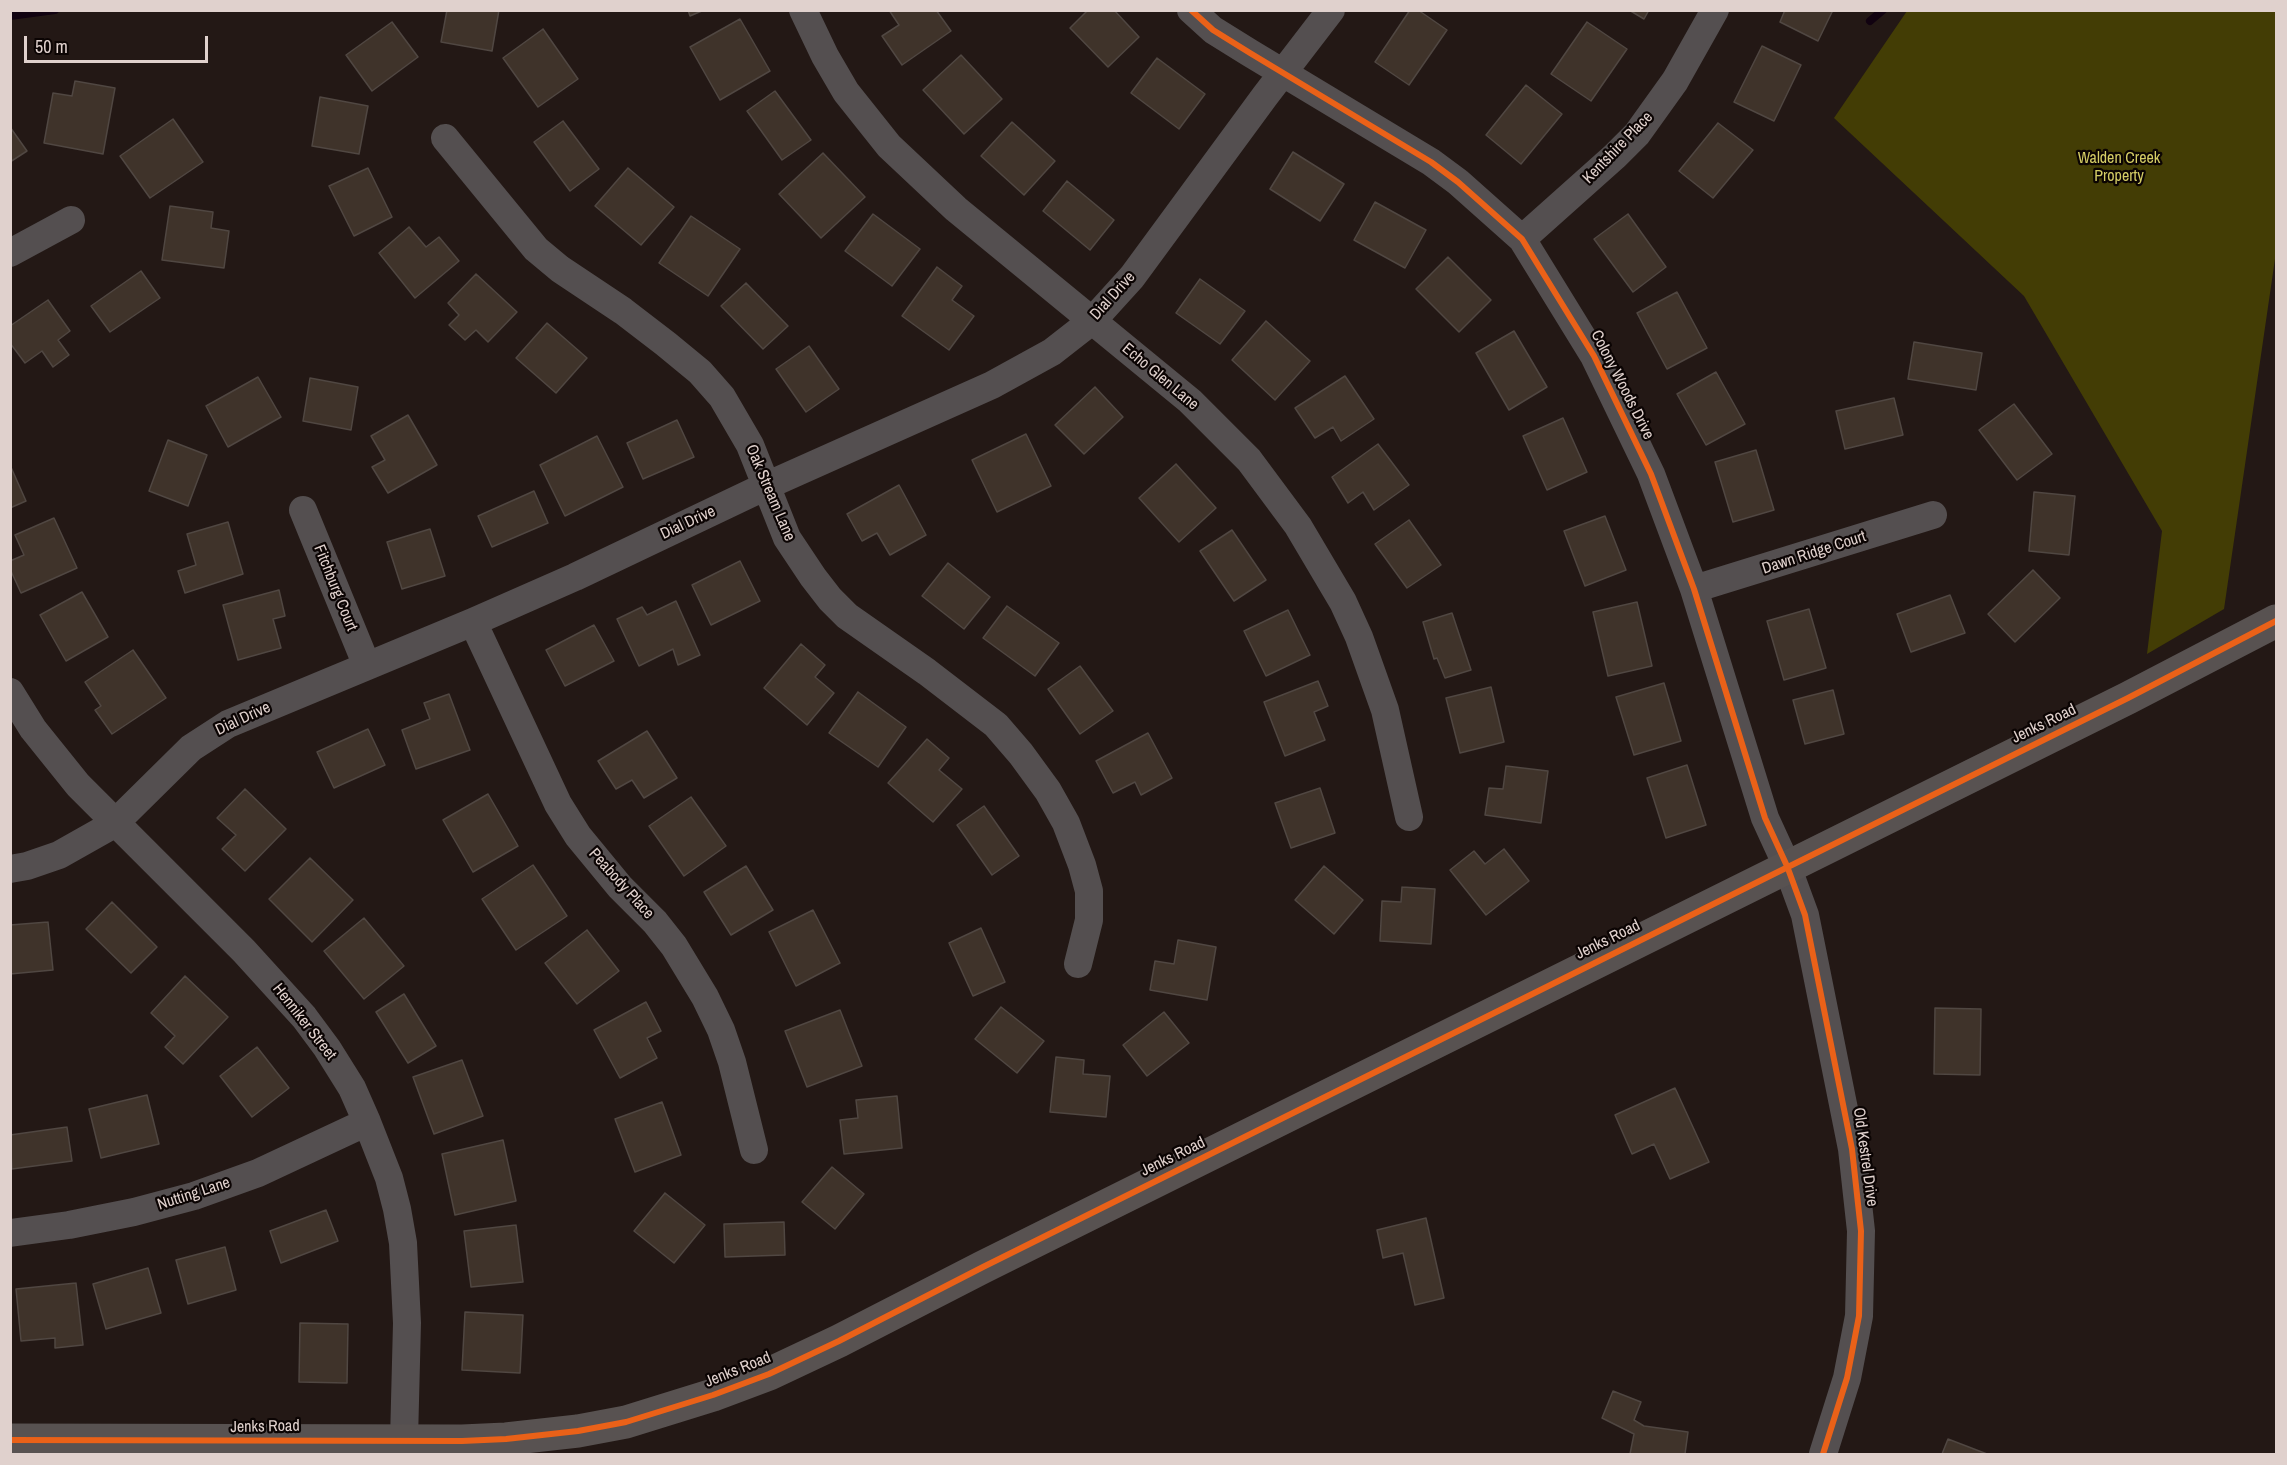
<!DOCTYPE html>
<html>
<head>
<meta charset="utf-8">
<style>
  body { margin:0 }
  #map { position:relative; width:2287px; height:1465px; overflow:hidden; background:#231815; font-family:"Archivo Narrow",sans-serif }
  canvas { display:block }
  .frame { position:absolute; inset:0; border:12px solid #e0d1cd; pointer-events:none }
  .scale { position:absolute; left:24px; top:36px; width:184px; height:27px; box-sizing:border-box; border:3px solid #e0d1cd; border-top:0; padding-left:8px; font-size:18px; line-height:21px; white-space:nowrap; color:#e0d1cd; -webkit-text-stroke:4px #0b0403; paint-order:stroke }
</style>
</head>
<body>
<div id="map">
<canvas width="2287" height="1465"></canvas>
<div class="frame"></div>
<div class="scale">50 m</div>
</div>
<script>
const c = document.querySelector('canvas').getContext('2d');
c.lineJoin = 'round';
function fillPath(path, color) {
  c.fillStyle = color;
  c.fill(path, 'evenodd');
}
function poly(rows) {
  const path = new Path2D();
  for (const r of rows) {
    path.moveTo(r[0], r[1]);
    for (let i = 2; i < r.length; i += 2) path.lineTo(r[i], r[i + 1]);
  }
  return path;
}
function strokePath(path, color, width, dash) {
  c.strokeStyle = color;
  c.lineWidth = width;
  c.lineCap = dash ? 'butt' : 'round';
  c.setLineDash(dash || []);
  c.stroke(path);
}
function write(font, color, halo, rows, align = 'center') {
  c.font = font + ' "Archivo Narrow",sans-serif';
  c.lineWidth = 4.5;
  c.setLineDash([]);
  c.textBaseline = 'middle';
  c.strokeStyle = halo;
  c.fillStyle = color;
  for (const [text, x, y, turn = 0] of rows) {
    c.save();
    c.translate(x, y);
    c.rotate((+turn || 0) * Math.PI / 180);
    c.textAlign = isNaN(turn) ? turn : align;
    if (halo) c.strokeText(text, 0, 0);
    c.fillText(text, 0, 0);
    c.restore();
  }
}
fillPath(poly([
  [1907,11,2276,11,2276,252,2224,609,2147,654,2162,531,2024,296,1834,118]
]), '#433d05');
strokePath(poly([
  [10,16,55,10],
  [1870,21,1883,10]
]), '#110210', 8);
const building = poly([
  [447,10,499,10,492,51,441,42,447,10],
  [688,10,704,10,690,16,688,10],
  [889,10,936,10,951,31,902,65,882,36,899,25,889,10],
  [1088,10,1114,10,1139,37,1108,67,1070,28,1088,10],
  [1410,10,1418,10,1447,30,1409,85,1375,62,1410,10],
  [1629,10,1649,10,1644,19,1629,10],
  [1785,10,1833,10,1818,41,1780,22,1785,10],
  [740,19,770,71,720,100,690,47,740,19],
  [392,22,418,57,372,91,346,55,392,22],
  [1587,22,1627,49,1591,101,1551,74,1587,22],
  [543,29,578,79,538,107,503,58,543,29],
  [1762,46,1801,65,1774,121,1734,102,1762,46],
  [961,55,1002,99,964,134,923,90,961,55],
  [1157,58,1205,94,1179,129,1131,93,1157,58],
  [75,81,115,88,103,154,44,143,53,93,72,96,75,81],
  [1526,85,1562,114,1521,164,1486,135,1526,85],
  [775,91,811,140,782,160,747,111,775,91],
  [320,97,368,106,359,154,312,146,320,97],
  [173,119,203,162,150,198,120,156,173,119],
  [563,121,599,169,570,191,534,142,563,121],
  [1012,122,1055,161,1024,195,981,156,1012,122],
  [1718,123,1753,150,1713,198,1679,171,1718,123],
  [10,127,27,151,10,162,10,127],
  [1293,152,1344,184,1320,221,1270,189,1293,152],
  [823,153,865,197,821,238,779,194,823,153],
  [368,168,392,217,354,236,329,186,368,168],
  [628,168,674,207,641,245,595,206,628,168],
  [1067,181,1114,220,1090,250,1043,211,1067,181],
  [1375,202,1426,230,1405,268,1354,240,1375,202],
  [170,206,213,212,211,228,229,231,224,268,162,260,170,206],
  [873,214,920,249,892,286,845,251,873,214],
  [1628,214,1666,267,1633,292,1594,239,1628,214],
  [691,216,740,249,708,296,659,263,691,216],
  [409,227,426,247,439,237,459,261,415,298,379,253,409,227],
  [1448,257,1491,300,1459,332,1416,289,1448,257],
  [937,267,962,286,952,300,974,316,949,350,902,316,937,267],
  [141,271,160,298,110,332,91,306,141,271],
  [476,274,517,312,488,342,476,330,465,340,449,325,459,315,448,303,476,274],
  [1200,279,1245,311,1220,344,1176,313,1200,279],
  [746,283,788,326,763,349,721,306,746,283],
  [1677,292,1707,348,1667,369,1637,313,1677,292],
  [48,300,70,331,58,340,69,355,53,367,42,351,25,363,10,343,10,326,48,300],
  [1266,321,1310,361,1275,400,1232,360,1266,321],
  [547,323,587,358,556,393,516,358,547,323],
  [1514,331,1547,387,1509,410,1476,353,1514,331],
  [1914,342,1982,353,1976,390,1908,379,1914,342],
  [809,346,839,389,806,412,776,369,809,346],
  [1716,372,1745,424,1706,445,1677,394,1716,372],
  [1345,376,1374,419,1341,441,1333,427,1315,438,1295,408,1345,376],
  [258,377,281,417,228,447,206,406,258,377],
  [310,378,358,387,351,430,303,421,310,378],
  [1095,387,1123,417,1084,454,1055,425,1095,387],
  [1894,398,1903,435,1845,449,1836,411,1894,398],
  [2014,404,2052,454,2017,480,1979,430,2014,404],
  [408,415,437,465,388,493,372,467,385,460,371,436,408,415],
  [1563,418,1587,472,1547,490,1523,436,1563,418],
  [677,420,694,457,643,479,627,443,677,420],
  [1026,434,1051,486,997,512,972,460,1026,434],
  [597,436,623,487,565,516,540,465,597,436],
  [168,440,207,455,188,506,149,491,168,440],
  [1378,444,1409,485,1374,510,1363,492,1348,503,1332,477,1378,444],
  [1756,450,1774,510,1733,522,1715,462,1756,450],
  [1176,464,1216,508,1179,542,1139,498,1176,464],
  [10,465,26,501,10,508,10,465],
  [899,485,926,535,890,555,877,533,862,541,847,514,899,485],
  [534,491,548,523,492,547,478,516,534,491],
  [2034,492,2075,496,2069,555,2029,551,2034,492],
  [1605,516,1626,570,1585,586,1564,531,1605,516],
  [54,518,77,568,21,593,10,569,10,561,24,555,15,535,54,518],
  [1409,520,1441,565,1407,588,1375,544,1409,520],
  [228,522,243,574,185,593,178,571,196,565,187,534,228,522],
  [430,529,445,576,402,589,387,542,430,529],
  [1232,530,1266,580,1234,601,1200,551,1232,530],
  [740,561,760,601,711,625,692,585,740,561],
  [948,563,990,597,964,629,922,596,948,563],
  [2033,570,2060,598,2015,642,1988,614,2033,570],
  [279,590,285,616,273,619,281,648,238,660,223,605,279,590],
  [82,592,108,637,66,661,40,615,82,592],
  [1950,595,1965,633,1911,652,1897,614,1950,595],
  [676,601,700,655,678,665,673,649,639,666,617,619,642,607,647,615,676,601],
  [1637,602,1652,666,1608,676,1593,612,1637,602],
  [1007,606,1059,643,1035,676,983,638,1007,606],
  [1809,609,1826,668,1784,680,1767,621,1809,609],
  [1288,610,1310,655,1266,676,1244,631,1288,610],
  [1452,613,1471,670,1445,678,1437,658,1434,659,1423,622,1452,613],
  [594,625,614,661,565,686,546,650,594,625],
  [801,644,825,665,815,677,834,693,807,725,764,688,801,644],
  [133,650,166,698,112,734,95,710,101,706,85,682,133,650],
  [1080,666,1113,711,1080,734,1048,689,1080,666],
  [1318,681,1328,706,1314,712,1325,740,1285,756,1264,702,1318,681],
  [1664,683,1681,741,1634,755,1616,697,1664,683],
  [1491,687,1504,742,1460,753,1446,698,1491,687],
  [1833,690,1844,734,1805,744,1793,700,1833,690],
  [858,692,906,727,878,767,829,733,858,692],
  [449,694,470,750,416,769,402,730,430,719,424,703,449,694],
  [368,729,385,765,334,788,317,752,368,729],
  [647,731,677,778,644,798,632,780,616,789,598,761,647,731],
  [1148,733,1172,778,1141,795,1135,782,1113,793,1096,761,1148,733],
  [927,739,949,758,939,770,962,789,933,822,888,783,927,739],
  [1687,765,1706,825,1666,838,1647,778,1687,765],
  [1506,766,1548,771,1541,823,1485,815,1489,788,1503,789,1506,766],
  [1320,788,1335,833,1291,848,1275,803,1320,788],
  [245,789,286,829,245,871,222,849,236,835,217,818,245,789],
  [488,794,518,846,473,872,443,820,488,794],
  [691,797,726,846,684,876,649,826,691,797],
  [984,806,1019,856,992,875,957,825,984,806],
  [1504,849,1529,881,1486,915,1450,870,1474,851,1485,864,1504,849],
  [310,858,353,900,312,942,269,899,310,858],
  [533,865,567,916,516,950,482,899,533,865],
  [746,866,773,910,731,935,704,892,746,866],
  [1324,866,1363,900,1334,934,1295,900,1324,866],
  [1402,887,1435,889,1431,944,1380,941,1382,901,1401,902,1402,887],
  [112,902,157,947,131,973,86,929,112,902],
  [813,910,840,963,796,986,769,932,813,910],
  [364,918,404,966,364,999,324,951,364,918],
  [48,922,53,970,10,974,10,925,48,922],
  [981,928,1005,982,973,996,949,943,981,928],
  [587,930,619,971,577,1004,545,963,587,930],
  [1178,940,1216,947,1207,1000,1150,990,1155,961,1174,964,1178,940],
  [185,976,228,1017,183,1064,165,1047,175,1036,151,1013,185,976],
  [404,994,436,1046,408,1063,376,1012,404,994],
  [646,1002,661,1031,647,1038,657,1058,620,1078,594,1030,646,1002],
  [1001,1007,1044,1041,1017,1073,975,1039,1001,1007],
  [1935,1008,1981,1009,1980,1075,1934,1074,1935,1008],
  [840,1010,862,1066,807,1087,785,1031,840,1010],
  [1164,1012,1189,1043,1147,1076,1123,1045,1164,1012],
  [257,1047,289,1088,252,1117,220,1076,257,1047],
  [1056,1057,1084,1060,1083,1074,1110,1076,1106,1117,1050,1112,1056,1057],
  [462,1060,483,1116,434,1134,413,1077,462,1060],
  [1675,1088,1709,1162,1670,1179,1654,1144,1632,1154,1615,1115,1675,1088],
  [147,1095,159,1144,101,1158,89,1109,147,1095],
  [897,1096,902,1148,844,1154,840,1120,858,1118,856,1100,897,1096],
  [662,1102,681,1155,635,1172,615,1119,662,1102],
  [67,1127,72,1161,12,1169,10,1135,67,1127],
  [503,1140,516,1201,455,1215,442,1154,503,1140],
  [832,1167,864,1194,835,1229,802,1202,832,1167],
  [665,1193,705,1225,674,1263,634,1231,665,1193],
  [326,1210,338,1241,281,1263,270,1231,326,1210],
  [1426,1218,1444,1298,1415,1305,1403,1253,1383,1258,1377,1230,1426,1218],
  [784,1222,785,1255,725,1257,724,1224,784,1222],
  [516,1225,523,1282,471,1287,464,1231,516,1225],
  [225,1247,236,1290,188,1304,176,1260,225,1247],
  [148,1268,161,1313,106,1329,93,1284,148,1268],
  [76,1283,83,1345,55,1348,55,1338,21,1341,16,1289,76,1283],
  [465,1312,523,1315,520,1373,462,1370,465,1312],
  [300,1323,348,1324,347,1383,299,1382,300,1323],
  [1613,1391,1641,1402,1634,1420,1644,1426,1688,1432,1685,1454,1630,1454,1634,1434,1602,1418,1613,1391],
  [1948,1439,1987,1454,1942,1454,1948,1439]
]);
fillPath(building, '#3f332a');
strokePath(building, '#504742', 1.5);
strokePath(poly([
  [803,10,825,56,846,92,889,146,956,209,1190,401,1249,460,1298,526,1343,602,1359,637,1385,710,1409,817],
  [1191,10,1213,30,1250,53,1431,162,1458,182,1522,239,1594,356,1651,474,1694,589,1765,818,1787,866,1805,915,1852,1149,1861,1231,1859,1316,1847,1378,1823,1454],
  [445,138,536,249,560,269,623,311,666,344,700,372,722,397,750,445,787,538,813,577,830,599,847,616,927,672,996,725,1021,754,1048,791,1066,823,1082,865,1089,891,1089,920,1078,964],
  [1522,239,1615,156,1637,134,1675,81,1715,10],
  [10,253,71,220],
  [303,510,367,666],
  [1694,589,1933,515],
  [473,622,558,804,578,836,620,887,655,922,674,946,705,997,721,1030,732,1062,754,1150],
  [10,692,33,729,78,785,244,951,304,1017,327,1048,352,1088,367,1122,389,1178,397,1209,403,1243,407,1323,404,1440],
  [10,869,27,866,59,855,114,824,191,748,228,724,473,622,575,577,766,486,992,385,1052,352,1093,320,1132,277,1265,96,1331,10],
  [10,1233,69,1225,134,1212,194,1196,258,1173,367,1122]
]), '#544f50', 28);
strokePath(poly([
  [10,1440,462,1441,506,1439,578,1431,626,1422,713,1395,769,1374,839,1341,983,1267,2128,698,2276,621]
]), '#585251', 33);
strokePath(poly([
  [1191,10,1213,30,1250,53,1431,162,1458,182,1522,239,1594,356,1651,474,1694,589,1765,818,1787,866,1805,915,1852,1149,1861,1231,1859,1316,1847,1378,1823,1454],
  [10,1440,462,1441,506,1439,578,1431,626,1422,713,1395,769,1374,839,1341,983,1267,2128,698,2276,621]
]), '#ea6118', 6);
write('16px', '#e0d1cd', '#0b0403', [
  ["Kentshire Place",1618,148,-46],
  ["Dial Drive",1113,296,-48],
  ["Echo Glen Lane",1160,377,40],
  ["Colony Woods Drive",1622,385,63],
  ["Oak Stream Lane",770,493,67],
  ["Dial Drive",688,523,-25],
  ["Dawn Ridge Court",1814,553,-18],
  ["Fitchburg Court",335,588,68],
  ["Dial Drive",243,719,-25],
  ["Jenks Road",2044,724,-26],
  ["Peabody Place",621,884,48],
  ["Jenks Road",1608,940,-26],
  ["Henniker Street",304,1022,52],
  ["Jenks Road",1173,1157,-26],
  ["Old Kestrel Drive",1865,1157,82],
  ["Nutting Lane",194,1194,-18],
  ["Jenks Road",738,1370,-22],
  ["Jenks Road",265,1427,-1]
]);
write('16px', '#d5cd65', '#0b0403', [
  ["Walden Creek",2119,159],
  ["Property",2119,177]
]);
</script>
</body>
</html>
